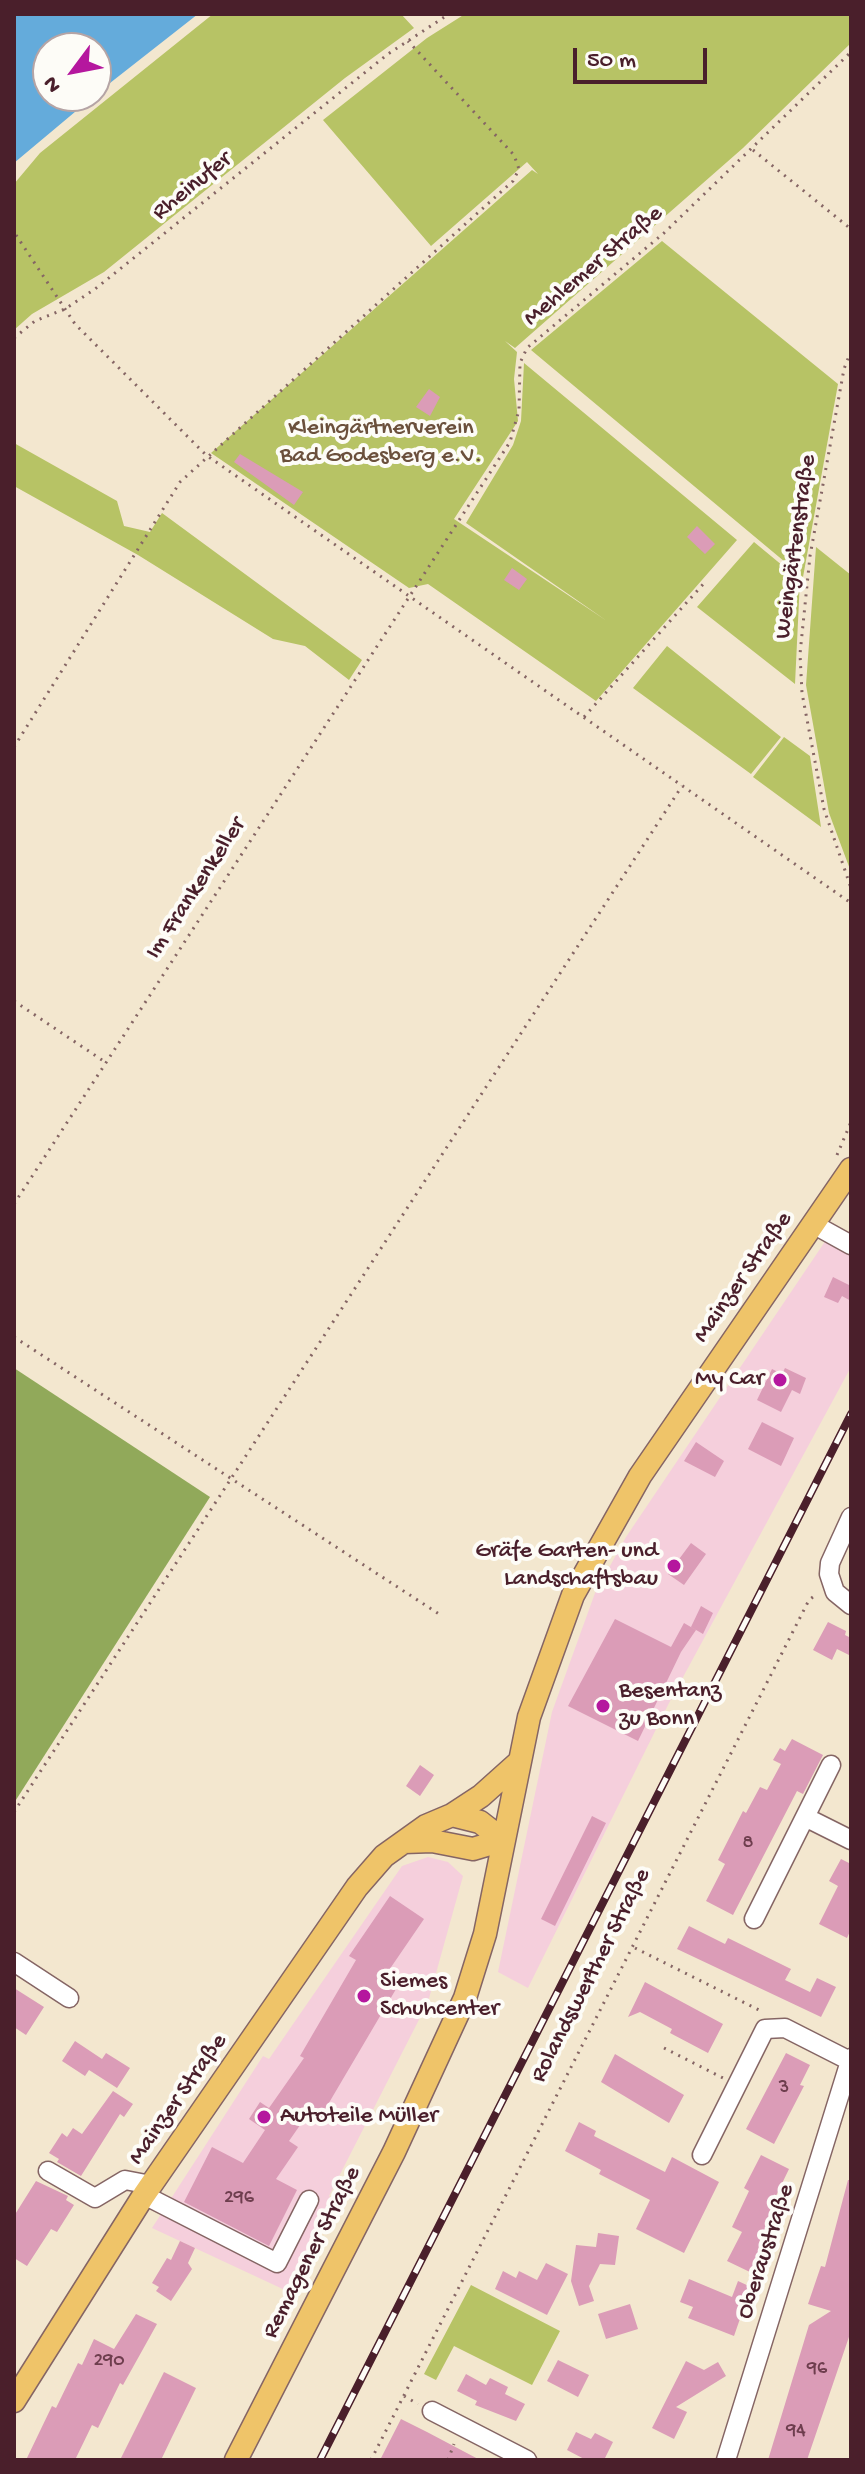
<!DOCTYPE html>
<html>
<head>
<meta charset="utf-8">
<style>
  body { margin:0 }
  #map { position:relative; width:865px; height:2474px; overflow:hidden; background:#f3e7cf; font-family:"Gochi Hand",sans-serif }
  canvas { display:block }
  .frame { position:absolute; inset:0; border:16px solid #4a1f2b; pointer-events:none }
  .north { position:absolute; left:32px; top:32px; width:80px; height:80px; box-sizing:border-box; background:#fdfcf7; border:2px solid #b5a4a5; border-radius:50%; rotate:238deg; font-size:22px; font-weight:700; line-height:32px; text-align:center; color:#4a1f2b }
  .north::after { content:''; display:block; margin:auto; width:28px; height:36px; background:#b5179e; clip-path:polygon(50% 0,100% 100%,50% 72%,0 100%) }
  .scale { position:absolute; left:573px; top:48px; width:134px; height:36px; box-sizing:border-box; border:4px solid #4a1f2b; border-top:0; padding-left:10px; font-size:24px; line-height:28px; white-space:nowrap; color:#4a1f2b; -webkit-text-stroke:6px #fdfcf7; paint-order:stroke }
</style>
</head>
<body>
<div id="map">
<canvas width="865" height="2474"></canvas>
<div class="frame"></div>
<div class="north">N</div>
<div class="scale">50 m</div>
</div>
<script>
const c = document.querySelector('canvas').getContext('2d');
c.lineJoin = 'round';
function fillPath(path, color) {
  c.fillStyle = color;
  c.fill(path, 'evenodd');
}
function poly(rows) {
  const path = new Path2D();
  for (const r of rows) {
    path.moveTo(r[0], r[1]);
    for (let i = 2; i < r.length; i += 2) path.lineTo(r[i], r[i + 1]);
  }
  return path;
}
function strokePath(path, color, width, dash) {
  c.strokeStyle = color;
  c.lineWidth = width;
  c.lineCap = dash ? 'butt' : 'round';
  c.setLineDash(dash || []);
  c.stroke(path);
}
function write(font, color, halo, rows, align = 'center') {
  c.font = font + ' "Gochi Hand",sans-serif';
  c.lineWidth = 8;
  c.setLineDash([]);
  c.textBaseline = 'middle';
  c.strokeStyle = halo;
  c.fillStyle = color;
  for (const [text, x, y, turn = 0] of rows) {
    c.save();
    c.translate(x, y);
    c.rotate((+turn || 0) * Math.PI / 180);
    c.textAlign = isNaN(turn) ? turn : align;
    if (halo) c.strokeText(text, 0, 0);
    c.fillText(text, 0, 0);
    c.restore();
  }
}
fillPath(poly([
  [826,1240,851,1255,851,1367,669,1703,528,1988,498,1972,552,1712,595,1593,626,1537],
  [428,1857,448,1862,463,1876,428,2002,329,2196,333,2199,287,2291,152,2228,263,2056,269,2059,402,1866]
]), '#f5cfdc');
fillPath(poly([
  [213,14,401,14,414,28,345,78,104,272,32,314,14,330,14,184,40,153],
  [465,14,851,14,851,43,743,148,515,348,505,341,517,352,514,379,518,421,454,519,607,621,466,523,513,445,521,421,524,363,737,540,596,701,428,584,409,588,211,453,532,170,538,174,527,162,431,246,323,120,427,38],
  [662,241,838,384,803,577,531,350],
  [14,443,117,501,124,526,150,532,162,513,362,660,349,680,305,646,273,639,138,555,14,486],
  [754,542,800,580,795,684,697,607],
  [816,547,851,575,851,872,829,813,806,685],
  [667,646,781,737,751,774,633,688],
  [784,737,810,756,821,827,753,777],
  [471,2285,560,2331,532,2385,454,2346,436,2380,424,2374]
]), '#b7c365');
fillPath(poly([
  [14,1368,210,1497,14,1803]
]), '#91a95a');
fillPath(poly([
  [14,14,198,14,96,94,96,48,48,48,48,96,94,96,14,163]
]), '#64abdb');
fillPath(poly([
  [429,389,440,397,430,416,416,407],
  [240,454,303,492,294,505,234,462],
  [697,526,715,544,705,554,687,537],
  [512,568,527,579,519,590,504,580],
  [833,1277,851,1286,851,1301,842,1296,838,1303,824,1297],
  [785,1368,806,1378,800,1394,792,1390,781,1412,757,1400,772,1369,782,1374],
  [762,1422,794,1438,781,1466,748,1449],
  [696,1442,724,1461,715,1477,684,1461],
  [691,1543,706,1554,684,1585,668,1574],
  [701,1606,713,1613,703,1634,691,1627],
  [615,1619,671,1647,684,1623,696,1630,681,1652,638,1741,568,1706],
  [828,1622,846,1631,845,1635,851,1638,851,1656,837,1649,832,1660,813,1650],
  [792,1739,823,1755,803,1794,797,1791,733,1915,706,1901,725,1864,718,1860,743,1811,746,1813,760,1787,767,1790,781,1764,773,1760,780,1748,785,1751],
  [420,1765,434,1775,420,1796,406,1786],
  [592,1816,606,1823,555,1926,541,1919],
  [841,1859,849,1863,851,1860,851,1929,847,1938,819,1924,838,1886,829,1881],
  [390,1896,424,1919,385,1976,399,1984,320,2118,313,2124,305,2118,289,2141,298,2147,276,2179,297,2190,269,2246,184,2202,212,2147,243,2163,265,2130,249,2119,260,2102,269,2108,304,2058,300,2056,356,1960,349,1956],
  [689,1926,725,1944,728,1938,791,1969,785,1980,810,1992,817,1978,836,1987,821,2017,677,1949],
  [645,1982,723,2024,708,2053,670,2033,672,2029,640,2012,628,2017],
  [14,1988,44,2007,26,2035,14,2027],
  [75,2041,102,2059,106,2053,130,2068,117,2088,89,2070,85,2076,62,2061],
  [786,2053,810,2065,800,2085,804,2086,774,2144,746,2129],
  [615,2054,684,2095,669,2123,601,2082],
  [113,2091,133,2104,124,2117,120,2114,81,2176,57,2162,59,2159,49,2153,62,2133,67,2137,73,2128,82,2134],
  [579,2122,596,2131,594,2136,665,2172,672,2157,719,2182,684,2253,636,2229,650,2200,599,2174,601,2170,565,2151],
  [761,2155,789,2169,773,2202,778,2205,760,2241,766,2244,752,2273,727,2261,742,2232,732,2227,749,2191,744,2188],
  [848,2180,851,2180,851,2331,807,2460,768,2460,809,2325,831,2311,808,2304,821,2266,825,2267],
  [36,2181,68,2196,66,2200,74,2205,57,2232,51,2229,27,2266,14,2258,14,2216],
  [598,2233,619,2236,615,2265,600,2264,589,2286,594,2301,579,2306,571,2281,576,2245,596,2247],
  [180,2241,195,2248,188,2263,192,2269,171,2301,156,2291,159,2287,152,2283,167,2258,171,2260],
  [546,2263,568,2274,547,2315,495,2289,503,2271,516,2278,519,2271,537,2280],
  [689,2279,732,2297,738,2281,751,2287,734,2336,688,2318,693,2307,680,2302],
  [630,2304,638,2329,606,2339,598,2314],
  [136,2314,157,2324,123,2385,120,2383,98,2428,92,2425,75,2460,26,2460,52,2406,56,2408,78,2363,82,2365,94,2339,114,2349],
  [558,2360,589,2375,578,2397,547,2381],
  [686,2361,704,2370,718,2362,726,2376,676,2407,687,2412,674,2439,652,2428],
  [164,2372,196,2388,172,2437,161,2460,120,2460],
  [466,2374,486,2385,490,2378,508,2387,505,2394,525,2404,516,2421,475,2405,477,2401,457,2391],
  [401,2419,427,2432,480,2460,380,2460],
  [576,2432,591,2439,595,2433,613,2442,604,2460,586,2460,567,2450]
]), '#db9cb7');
const minor = poly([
  [813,1224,851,1245],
  [851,1517,830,1563,829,1574,835,1592,851,1605],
  [805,1817,851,1840],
  [754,1919,831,1765],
  [14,1962,69,1998],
  [702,2155,765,2029,785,2028,850,2061],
  [48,2171,95,2198,125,2180,151,2185],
  [144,2195,277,2263,309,2200],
  [432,2411,527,2460],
  [726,2460,851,2058]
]);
const major = poly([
  [452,1815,480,1822,503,1840],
  [404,1842,432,1841,473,1849,503,1840],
  [14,2401,144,2195,357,1887,384,1856,426,1826,452,1815,481,1796,519,1762],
  [236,2460,394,2152,465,1998,485,1934,529,1717,573,1595,640,1476,851,1169]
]);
strokePath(minor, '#856564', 21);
strokePath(major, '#856564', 25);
strokePath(poly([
  [753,150,851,229],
  [16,235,75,324,206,455,851,903],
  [14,338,35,321,65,309,95,289,388,54,449,14],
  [851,351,844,369,810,556,800,654,802,693,824,809,851,888],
  [584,717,706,581],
  [14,747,180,482,513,181,519,169,514,155,408,41],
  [14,1001,105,1062],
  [837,1155,851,1122],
  [14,1204,510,442,519,410,520,363,527,348,664,233,851,52],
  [14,1337,442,1616],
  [14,1812,682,786],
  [635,1948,761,2011],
  [664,2048,723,2078],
  [404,2396,418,2404],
  [371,2460,809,1600,817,1594],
  [448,2460,454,2444]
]), '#856564', 3, [2, 6]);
strokePath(minor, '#fff', 18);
strokePath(major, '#efc469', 22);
const rail = poly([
  [320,2460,851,1414]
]);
strokePath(rail, '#4a1f2b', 8);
strokePath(rail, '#fdfcf7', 5, [15]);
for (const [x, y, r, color] of [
  [780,1380,8,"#b5179e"],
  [674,1566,8,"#b5179e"],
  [603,1706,8,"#b5179e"],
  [364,1996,8,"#b5179e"],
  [264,2117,8,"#b5179e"]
]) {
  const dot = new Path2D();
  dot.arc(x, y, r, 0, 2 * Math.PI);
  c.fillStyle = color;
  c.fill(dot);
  strokePath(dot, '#fdfcf7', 3);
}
write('20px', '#6e3e4e', null, [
  ["8",748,1844],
  ["3",784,2089],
  ["296",239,2199],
  ["290",109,2362],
  ["96",817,2370],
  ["94",796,2432]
]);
write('24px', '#4a1f2b', '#fdfcf7', [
  ["Rheinufer",193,187,-39],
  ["Mehlemer Straße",594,267,-40],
  ["Weingärtenstraße",797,547,-82],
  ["Im Frankenkeller",197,889,-57],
  ["Mainzer Straße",744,1278,-55],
  ["Rolandswerther Straße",592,1976,-63],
  ["Mainzer Straße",179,2100,-55],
  ["Oberaustraße",767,2252,-72],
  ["Remagener Straße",313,2253,-63]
]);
write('24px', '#6b503c', '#fdfcf7', [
  ["Kleingärtnerverein",381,429],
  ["Bad Godesberg e.V.",381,457]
]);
write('24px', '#4a1f2b', '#fdfcf7', [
  ["My Car",764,1380,"right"],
  ["Gräfe Garten- und",658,1552,"right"],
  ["Landschaftsbau",658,1580,"right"],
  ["Besentanz",619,1692],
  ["zu Bonn",619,1720],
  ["Siemes",380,1982],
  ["Schuhcenter",380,2010],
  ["Autoteile Müller",280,2117]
], 'left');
</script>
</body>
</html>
